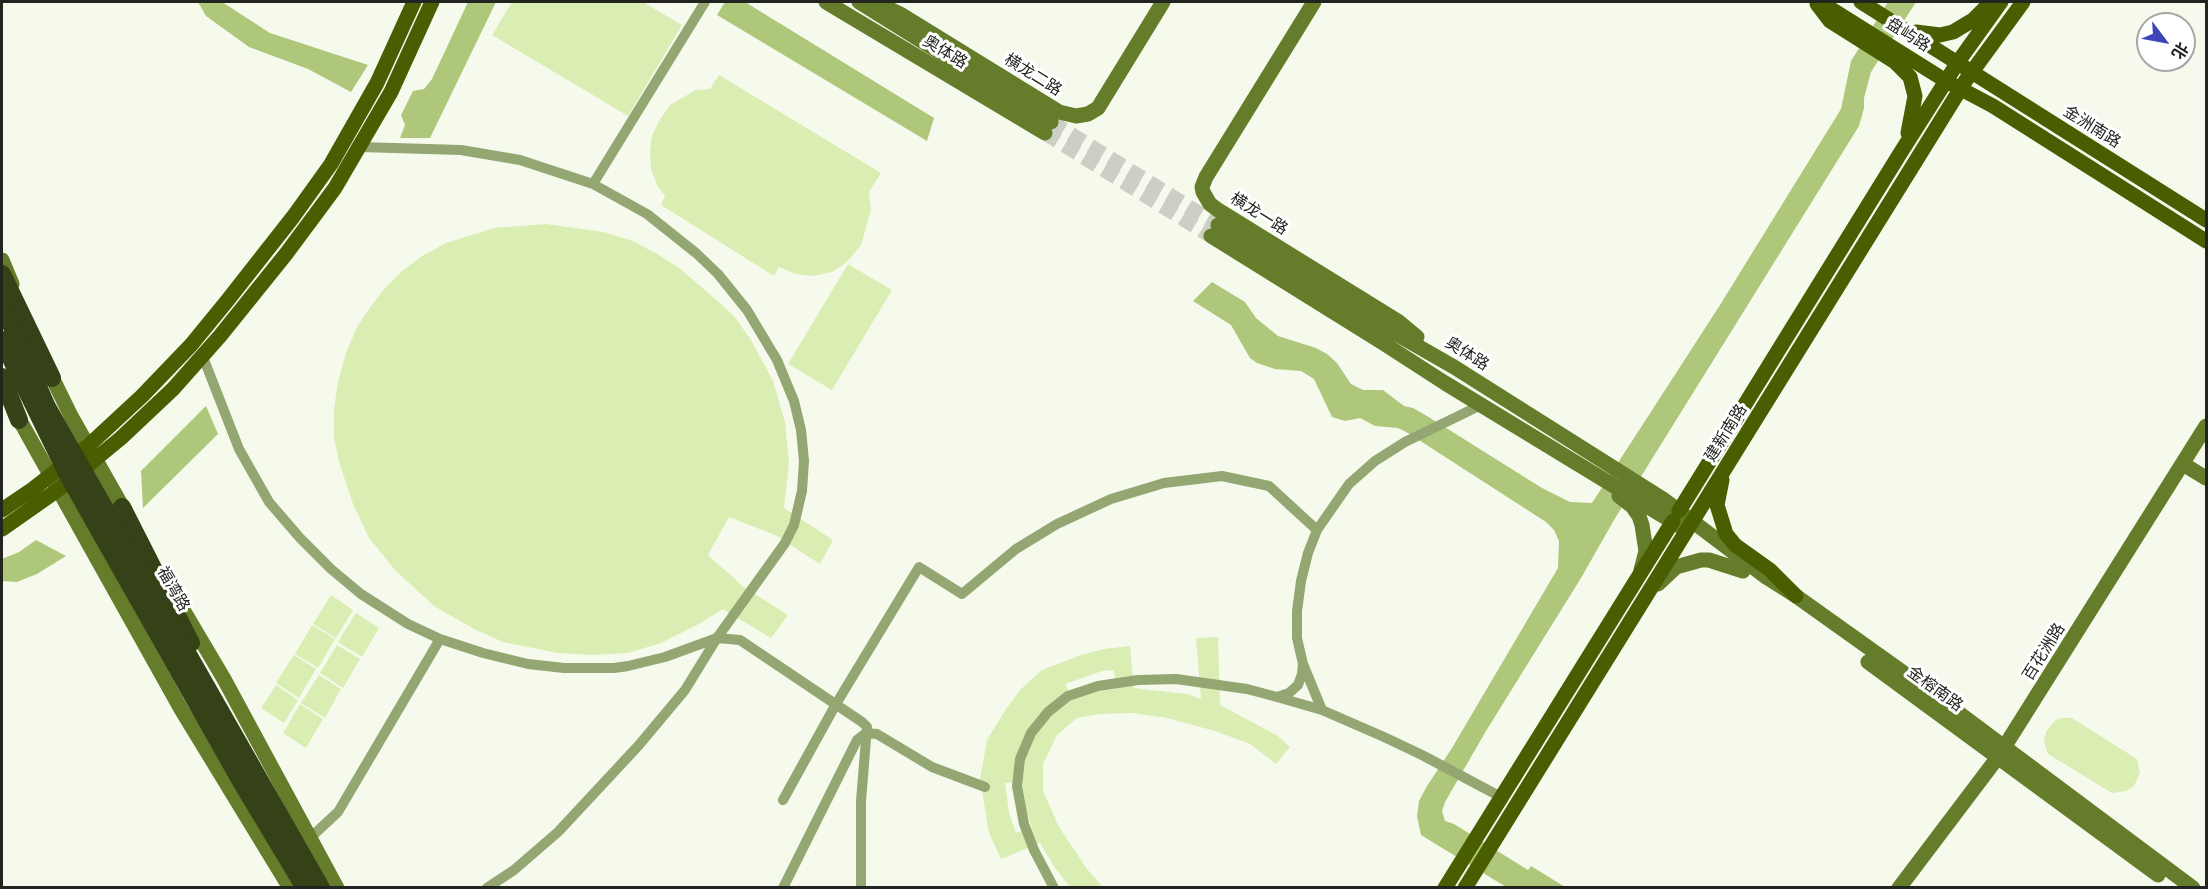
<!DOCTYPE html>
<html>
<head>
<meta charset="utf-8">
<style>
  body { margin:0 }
  #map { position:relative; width:2208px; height:889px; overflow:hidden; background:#f5faed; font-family:Montserrat,"Noto Sans SC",sans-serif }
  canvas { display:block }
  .frame { position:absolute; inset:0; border:3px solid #22241f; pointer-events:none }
  .north { position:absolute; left:2136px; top:12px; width:60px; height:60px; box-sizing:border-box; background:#fff; border:2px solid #a7a7a5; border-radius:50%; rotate:122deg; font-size:16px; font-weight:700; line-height:24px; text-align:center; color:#22241f }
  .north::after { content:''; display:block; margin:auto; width:21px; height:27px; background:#3d45b9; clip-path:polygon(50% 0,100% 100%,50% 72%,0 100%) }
</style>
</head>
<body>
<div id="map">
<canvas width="2208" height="889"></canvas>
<div class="frame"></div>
<div class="north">北</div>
</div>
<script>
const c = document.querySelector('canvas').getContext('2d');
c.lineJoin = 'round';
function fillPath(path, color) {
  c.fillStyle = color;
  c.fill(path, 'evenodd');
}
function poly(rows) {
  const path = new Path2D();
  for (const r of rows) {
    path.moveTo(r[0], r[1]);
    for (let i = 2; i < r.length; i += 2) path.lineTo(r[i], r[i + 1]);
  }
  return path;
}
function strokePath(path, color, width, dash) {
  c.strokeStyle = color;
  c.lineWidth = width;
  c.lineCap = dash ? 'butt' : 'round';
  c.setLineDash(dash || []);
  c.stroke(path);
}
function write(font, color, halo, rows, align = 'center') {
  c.font = font + ' Montserrat,"Noto Sans SC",sans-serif';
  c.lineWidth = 6;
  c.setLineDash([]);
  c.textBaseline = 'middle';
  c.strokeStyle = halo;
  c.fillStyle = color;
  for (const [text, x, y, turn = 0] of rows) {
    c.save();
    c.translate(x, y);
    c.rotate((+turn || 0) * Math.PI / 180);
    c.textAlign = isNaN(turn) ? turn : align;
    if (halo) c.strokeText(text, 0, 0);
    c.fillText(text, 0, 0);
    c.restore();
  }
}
fillPath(poly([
  [512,2,643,2,682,25,628,116,492,35],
  [719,75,881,173,869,192,871,210,861,245,847,262,832,272,813,276,796,274,779,267,774,276,661,205,665,196,657,185,651,169,650,151,652,136,659,121,670,105,696,90,710,89],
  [546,224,604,232,633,241,657,254,679,268,713,297,734,316,751,340,773,381,785,422,789,463,784,508,833,540,820,564,775,535,729,517,708,555,745,588,788,615,771,638,723,609,697,625,661,643,628,653,593,655,558,653,503,642,474,629,434,606,395,570,369,538,353,504,340,465,334,438,334,409,338,381,346,353,357,327,371,306,385,288,402,271,422,256,446,243,494,228],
  [848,264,892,290,832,390,788,364],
  [331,595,353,610,336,638,313,624],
  [356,613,379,628,362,657,338,642],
  [312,625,335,639,318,668,295,654],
  [1218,637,1220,705,1278,736,1290,747,1276,764,1250,744,1215,731,1167,718,1133,713,1099,714,1077,718,1057,735,1043,764,1043,791,1059,827,1087,869,1103,887,1071,888,1055,868,1040,843,1001,859,989,833,980,779,987,740,1006,709,1021,689,1042,670,1078,656,1104,649,1130,646,1134,688,1187,694,1201,699,1196,638],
  [1114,670,1116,689,1098,691,1073,699,1065,684,1102,671],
  [1022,782,1025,809,1032,827,1016,833,1009,813,1005,783],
  [337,645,360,659,343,688,320,673],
  [294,655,316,669,299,698,276,683],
  [319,675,341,689,325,718,301,703],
  [276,685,298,700,284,723,261,708],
  [300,704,323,719,306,748,283,733],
  [2062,718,2072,718,2137,759,2140,773,2134,786,2126,791,2112,793,2048,754,2044,742,2046,731,2056,720]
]), '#daeeb3');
fillPath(poly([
  [198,2,222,2,270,33,368,65,351,92,308,69,249,47,206,16],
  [468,2,496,2,430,138,400,138,405,125,401,115,413,91,424,89,432,79],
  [725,2,745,2,934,118,927,141,717,15],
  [1888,2,1916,2,1871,72,1864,98,1864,108,1859,126,1614,520,1581,578,1486,731,1445,802,1442,811,1445,821,1454,824,1528,870,1531,866,1565,887,1506,887,1421,835,1417,816,1419,801,1427,786,1452,748,1558,568,1559,541,1554,530,1546,522,1408,433,1398,428,1375,426,1360,418,1345,421,1332,417,1314,379,1301,371,1275,369,1257,363,1250,358,1231,325,1193,301,1212,282,1245,302,1256,318,1278,336,1316,348,1327,354,1337,363,1351,384,1363,390,1383,390,1404,406,1413,408,1427,416,1542,488,1570,502,1592,503,1720,305,1841,109,1851,61],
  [206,406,218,434,143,508,141,471],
  [36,540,66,556,37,574,17,582,2,581,2,559,19,552]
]), '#aec77b');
strokePath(poly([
  [1051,122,1218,225],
  [1045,133,1211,236]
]), '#cbcfc4', 15, [15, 8]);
strokePath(poly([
  [360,147,461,150,520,160,593,184,647,214,696,253,718,274,747,310,777,360,794,401,801,430,804,461,802,491,794,525,785,543,717,638,685,690,639,745,558,832,514,870,487,888],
  [593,184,705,2],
  [203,357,239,449,269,502,300,538,331,569,361,594,408,624,440,639,483,653,528,664,564,668,614,668,628,666,665,657,717,638,740,640,862,722,867,727,861,801,861,888],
  [1277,697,1289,693,1298,685,1302,674,1303,664],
  [1322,710,1303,664,1297,638,1297,611,1301,581,1308,553,1317,530,1349,484,1375,461,1405,442,1481,405],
  [783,800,836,704,919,567,962,594,1016,549,1057,524,1111,499,1164,483,1222,476,1269,486,1317,530],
  [310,838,338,812,440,639],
  [783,888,857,740,866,733,877,734,932,767,985,787],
  [1054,888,1034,850,1024,824,1017,786,1020,759,1031,733,1048,712,1068,696,1098,686,1138,680,1176,679,1247,689,1277,697,1322,710,1384,737,1422,755,1501,797]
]), '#94a672', 10);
strokePath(poly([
  [826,2,1045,133],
  [859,2,1051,122],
  [875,2,900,14,1059,112,1076,116,1088,114,1098,108,1163,2],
  [1314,2,1206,177,1202,187,1203,192,1210,204,1218,210,1399,322,1417,337],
  [1218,225,1393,332,1454,367,1663,499,1766,577,1796,596,1932,693,2193,888],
  [1211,236,1383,343,1445,383,1683,528],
  [2,260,12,284],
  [47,367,71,416,127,515],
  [14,410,181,709,290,888],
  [2183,464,2206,478],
  [1619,496,1632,506,1639,516,1642,525,1646,551,1641,570],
  [1658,584,1676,567,1701,560,1709,560,1743,571],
  [182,608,224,679,337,888],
  [1868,662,2158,875],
  [1899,888,1998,757,2206,426]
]), '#657d2b', 15);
strokePath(poly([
  [1820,2,1946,81,1993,106,2206,241],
  [1861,2,2206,220],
  [1817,4,1830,21,1895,62,1910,77,1915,96,1908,133],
  [1916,32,1940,35,1953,32,1973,20,1991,2],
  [1722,480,1717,505,1726,534,1735,545,1770,570,1796,596],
  [2,510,33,489,88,446,142,396,191,345,227,301,293,217,331,164,377,83,414,2],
  [1679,511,1901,152,1958,62,2001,2],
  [2,529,59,489,121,438,173,389,220,336,286,254,335,188,391,92,432,2],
  [1445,888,1673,521],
  [1465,888,1966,80,2023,2]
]), '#485e00', 15);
strokePath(poly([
  [2,274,52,378],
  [2,377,19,420],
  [122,507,191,643]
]), '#354117', 18);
strokePath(poly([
  [2,304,47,407,321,888],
  [2,340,68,475,242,783,305,888]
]), '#354117', 18);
write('16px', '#22241f', '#fff', [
  ["盘屿路",1908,35,32],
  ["奥体路",945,52,31],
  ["横龙二路",1033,75,32],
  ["金洲南路",2092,127,32],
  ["横龙一路",1259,214,32],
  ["奥体路",1467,354,32],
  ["建新南路",1726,433,-58],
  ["福湾路",173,589,60],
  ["百花洲路",2044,652,-58],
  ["金榕南路",1935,689,36]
]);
</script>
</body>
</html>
